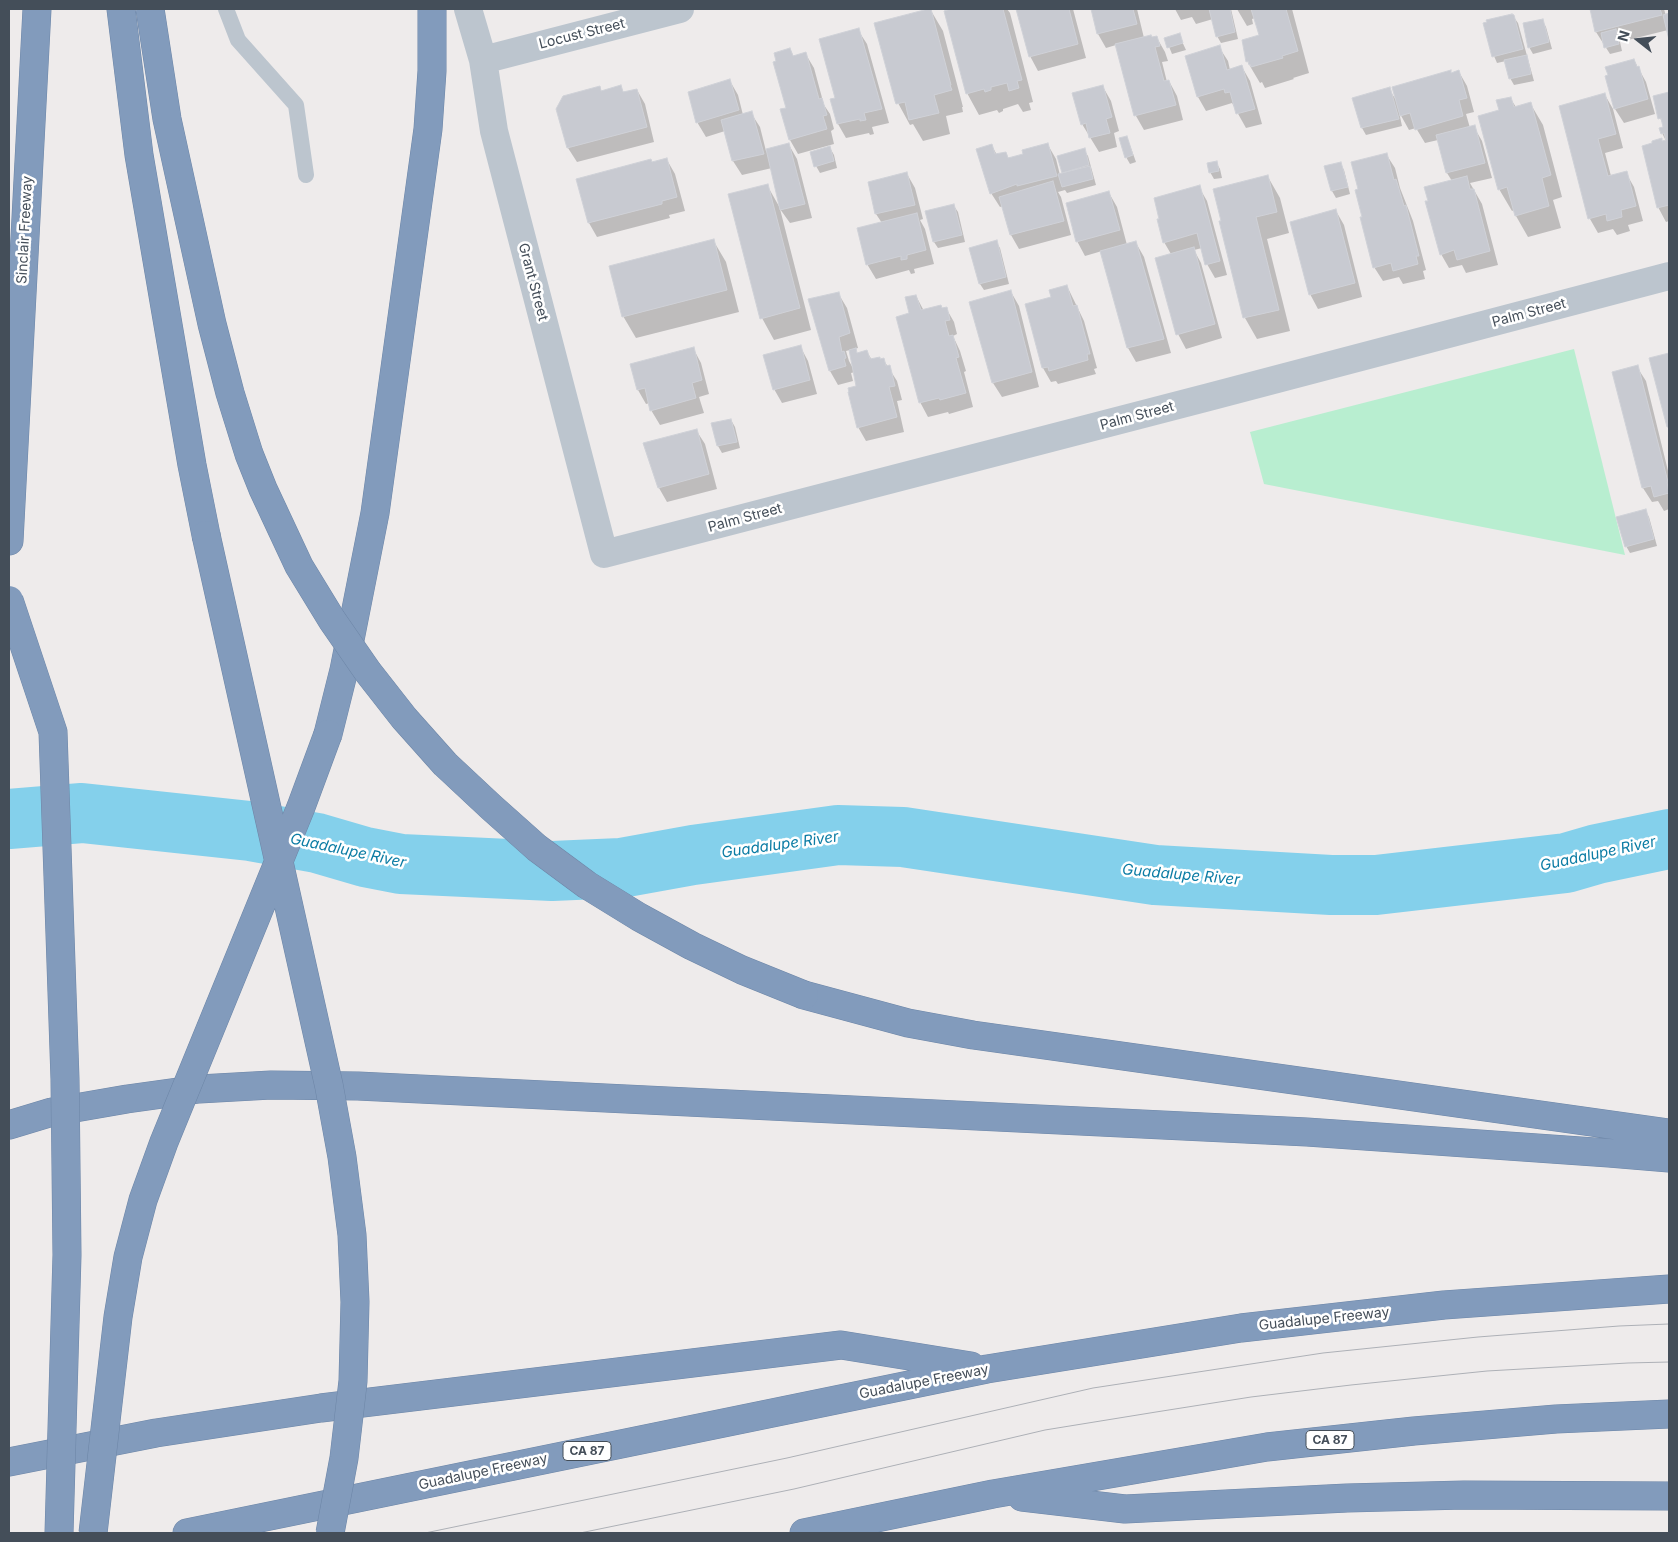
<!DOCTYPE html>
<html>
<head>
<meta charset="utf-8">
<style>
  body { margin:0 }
  #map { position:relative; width:1678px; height:1542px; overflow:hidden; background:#eeebeb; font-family:Inter,sans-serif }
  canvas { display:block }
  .frame { position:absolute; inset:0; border:10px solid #444e59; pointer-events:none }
  .north { position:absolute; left:1613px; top:15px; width:50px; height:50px; -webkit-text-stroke:4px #fff; paint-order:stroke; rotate:286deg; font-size:14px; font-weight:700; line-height:20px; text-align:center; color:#444e59 }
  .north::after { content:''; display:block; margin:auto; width:18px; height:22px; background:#444e59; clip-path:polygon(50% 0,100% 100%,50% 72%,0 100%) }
</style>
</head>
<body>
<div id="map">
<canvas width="1678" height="1542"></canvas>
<div class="frame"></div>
<div class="north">N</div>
</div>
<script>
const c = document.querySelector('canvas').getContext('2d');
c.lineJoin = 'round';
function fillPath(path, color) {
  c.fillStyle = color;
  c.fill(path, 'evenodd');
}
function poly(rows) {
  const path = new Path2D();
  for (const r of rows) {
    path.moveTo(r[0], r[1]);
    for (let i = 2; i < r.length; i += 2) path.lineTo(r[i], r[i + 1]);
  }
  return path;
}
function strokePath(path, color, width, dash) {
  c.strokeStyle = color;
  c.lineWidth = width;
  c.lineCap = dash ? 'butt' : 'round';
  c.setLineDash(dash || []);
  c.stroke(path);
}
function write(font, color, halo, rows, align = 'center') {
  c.font = font + ' Inter,sans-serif';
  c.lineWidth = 5;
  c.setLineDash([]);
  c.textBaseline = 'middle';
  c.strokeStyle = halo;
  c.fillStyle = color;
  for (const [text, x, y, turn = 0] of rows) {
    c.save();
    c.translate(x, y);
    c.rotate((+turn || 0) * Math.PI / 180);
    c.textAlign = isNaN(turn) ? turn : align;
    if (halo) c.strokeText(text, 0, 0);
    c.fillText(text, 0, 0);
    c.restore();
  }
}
fillPath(poly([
  [1574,349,1625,555,1264,484,1250,432]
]), '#b8eed0');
fillPath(poly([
  [930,9,943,31,963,107,962,107,963,112,946,116,950,134,923,141,913,124,910,125,898,103],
  [956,9,1007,9,1010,13,1033,102,1029,103,1031,110,1023,112,1018,104,1003,109,1003,111,999,113,997,110,979,115,967,93,945,11],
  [1017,9,1073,9,1086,58,1038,71,1030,56],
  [1092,9,1137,9,1144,38,1157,38,1165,52,1168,61,1162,62,1167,82,1169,81,1177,96,1183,120,1144,130,1136,116,1116,45,1106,48,1098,34],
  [1175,9,1231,9,1238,39,1221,43,1217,36,1213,19,1196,24,1192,17,1181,20],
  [1237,9,1292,9,1309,73,1293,78,1294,79,1265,88,1262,82,1260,83,1247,61,1260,36,1255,18,1252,19,1253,24,1247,26],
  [1591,9,1664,9,1666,16,1669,15,1669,35,1668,30,1620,42,1622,51,1610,54,1596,32],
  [1513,16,1518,23,1534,81,1514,85,1510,78,1506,61,1497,63,1494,56],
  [1542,20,1546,27,1552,49,1533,54,1529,47],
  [858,30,867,44,889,123,872,127,874,134,870,135,869,133,846,138,838,124,831,100,836,99],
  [1179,35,1186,50,1172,54,1166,39],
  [1219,47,1228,61,1230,70,1242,67,1250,81,1262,124,1246,128,1232,103,1206,111,1198,97],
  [790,49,794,57,805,53,814,68,824,105,830,114,834,129,831,131,834,144,798,154,790,140,788,108],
  [1634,60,1646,82,1655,114,1624,123,1615,109],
  [1459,72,1467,86,1474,112,1466,114,1470,128,1474,127,1482,141,1492,178,1470,183,1482,204,1498,265,1466,273,1462,265,1449,268,1441,254,1452,181,1447,173,1438,140,1425,143,1416,128,1409,130,1399,112,1402,126,1366,135,1362,128,1353,99,1389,89,1396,100,1451,74],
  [730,81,738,95,743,115,751,113,760,127,766,151,789,145,797,159,812,218,790,223,780,209,811,330,774,340,762,318,767,185,780,208,772,168,742,175,733,161,725,131,706,137,697,122],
  [621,87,624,93,637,90,645,104,654,142,577,162,568,148,600,88,602,92],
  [1103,87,1111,101,1119,131,1114,133,1117,147,1099,152,1082,124],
  [1669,93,1669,221,1666,222,1658,207,1662,142,1666,141,1662,133,1665,128,1660,118,1654,97],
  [1605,95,1613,109,1623,148,1605,153,1611,176,1626,173,1634,187,1643,221,1628,225,1630,231,1617,235,1613,229,1598,233,1590,219,1560,107],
  [1510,98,1516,107,1530,103,1543,125,1562,197,1553,200,1561,228,1528,237,1516,216,1514,210,1512,211,1499,189,1501,111],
  [1127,137,1136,162,1130,164,1126,157],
  [1048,145,1056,159,1060,175,1064,174,1058,157,1084,150,1088,156,1096,185,1067,193,1065,190,1058,192,1061,197,1071,235,1019,249,1011,235,1003,206,1000,207,991,193,992,146,997,155,1006,153,1009,159,1025,155],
  [830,148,834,155,837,168,820,173,816,166],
  [1386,154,1395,168,1400,188,1413,221,1426,270,1423,271,1425,279,1403,284,1399,277,1383,281,1374,267],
  [667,160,675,174,685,211,669,215,670,218,597,237,589,223,652,163],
  [1216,162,1220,169,1222,178,1214,179,1210,172],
  [1340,163,1344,170,1350,194,1336,198,1332,191],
  [907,174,915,188,923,219,920,220,925,229,934,264,914,269,915,273,911,274,909,270,876,279,867,264,882,223,876,214,869,183],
  [1268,177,1280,198,1289,233,1267,239,1290,331,1257,339,1245,318,1221,222],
  [1199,187,1207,201,1227,275,1215,278,1207,264,1202,248,1194,250,1201,263,1222,338,1186,349,1178,334,1171,254,1164,242,1161,220],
  [1109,193,1117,207,1127,245,1136,243,1144,257,1171,353,1136,362,1128,348,1102,251,1085,256,1077,241],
  [954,206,958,212,965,242,938,248,934,242],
  [1336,211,1344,225,1362,297,1318,309,1310,294],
  [713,240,726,262,739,312,636,338,623,316],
  [996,242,1000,248,1009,284,984,290,980,284],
  [1067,286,1084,321,1097,368,1094,369,1096,374,1058,384,1056,381,1051,382,1043,368,1052,298],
  [1011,292,1019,306,1039,387,1002,397,993,383,970,303],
  [838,293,847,308,858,348,854,349,857,354,867,352,872,360,883,359,897,381,902,400,897,401,904,432,866,441,858,427,858,387,855,372,851,373,853,381,838,385,830,371],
  [850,350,854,370,849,361,846,351],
  [916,296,924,311,946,308,954,322,957,334,953,336,960,351,966,371,964,372,973,407,949,414,948,412,928,417,920,402,911,314],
  [800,346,808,361,817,394,782,403,774,389],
  [693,348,701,363,709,394,699,397,704,413,660,425,651,410,650,403,646,404,638,390],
  [1669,354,1669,430,1650,359],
  [1637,367,1646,381,1669,475,1669,509,1664,511,1658,501,1652,502,1643,488,1614,373],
  [731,420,735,427,740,448,722,453,718,446,713,424],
  [696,430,705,444,717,489,667,502,659,488],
  [1645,510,1649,517,1657,546,1630,553,1626,546]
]), '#0003');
strokePath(poly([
  [9,819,82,813,250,831,317,843,365,857,401,864,552,871,621,868,693,855,838,835,903,837,1155,875,1331,885,1376,885,1566,863,1597,854,1669,839]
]), '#84d0eb', 60);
const building = poly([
  [928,9,931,9,951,85,950,85,952,90,934,95,939,113,909,120,905,102,896,104,895,101,874,23,928,9],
  [951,9,1003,9,1022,80,1017,81,1019,88,1009,91,1007,83,991,87,991,90,985,92,984,89,966,94,944,11,951,9],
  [1016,9,1069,9,1078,44,1029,57,1016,9],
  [1091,9,1133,9,1137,24,1097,34,1091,9],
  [1209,9,1230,9,1235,32,1216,37,1209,9],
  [1251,9,1286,9,1298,51,1282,56,1283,58,1251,67,1250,64,1249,65,1248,61,1246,62,1242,40,1259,35,1251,9],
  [1590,9,1660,9,1662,15,1595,32,1590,9],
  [1669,13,1669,40,1663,15,1669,13],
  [1512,14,1514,15,1523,49,1492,57,1483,23,1487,22,1486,20,1512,14],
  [1543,19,1549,42,1528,48,1523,23,1543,19],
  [859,28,882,109,864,113,866,120,860,121,860,119,837,124,830,99,835,98,819,39,859,28],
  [1616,29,1619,44,1604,48,1601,33,1616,29],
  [1180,33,1183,43,1167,48,1164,38,1180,33],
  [1151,35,1152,37,1157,36,1160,46,1155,47,1164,81,1169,80,1176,105,1134,116,1115,44,1151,35],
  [1220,45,1227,70,1242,65,1255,109,1236,114,1230,92,1225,93,1224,89,1197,97,1185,56,1220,45],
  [790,48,793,56,806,52,819,99,822,98,827,115,823,116,827,129,789,140,780,109,786,108,773,62,776,61,774,53,790,48],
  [1527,55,1531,74,1509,79,1504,60,1527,55],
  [1634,59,1637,67,1639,66,1648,99,1614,109,1605,76,1608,75,1605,67,1634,59],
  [1451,70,1451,73,1459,70,1467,98,1459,100,1463,116,1415,130,1410,113,1400,116,1392,87,1451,70],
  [730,79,739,110,696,123,688,92,730,79],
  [621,85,623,92,637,89,647,127,567,148,556,109,563,96,600,86,601,91,621,85],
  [1103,85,1112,117,1106,119,1110,133,1089,138,1086,123,1081,125,1072,93,1103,85],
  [1390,87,1399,119,1361,128,1352,98,1390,87],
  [1669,92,1669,205,1657,208,1642,146,1652,143,1652,141,1662,138,1662,141,1666,140,1664,133,1661,134,1659,128,1663,127,1661,118,1658,119,1653,96,1669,92],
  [1605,93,1616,134,1598,139,1608,176,1627,171,1636,206,1621,210,1622,217,1607,221,1606,214,1588,219,1559,106,1605,93],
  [1511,97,1514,107,1531,102,1551,175,1542,178,1549,206,1515,216,1507,187,1498,190,1478,116,1499,110,1496,100,1511,97],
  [752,111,764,154,732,161,721,120,752,111],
  [1475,125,1485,163,1446,173,1436,135,1475,125],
  [1127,136,1133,155,1125,158,1119,138,1127,136],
  [789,143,805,204,780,210,766,149,789,143],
  [1048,143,1057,176,1017,186,1017,184,990,194,976,149,992,144,995,154,1006,152,1008,158,1023,154,1022,150,1048,143],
  [830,146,834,161,814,167,810,152,830,146],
  [1085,148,1089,165,1062,173,1057,156,1085,148],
  [1387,153,1394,180,1396,179,1404,206,1406,205,1419,256,1416,256,1418,264,1393,271,1391,263,1373,268,1360,217,1362,217,1355,190,1358,189,1351,162,1387,153],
  [667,158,677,197,662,201,662,204,588,223,576,179,651,159,652,162,667,158],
  [1217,161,1219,171,1209,173,1207,163,1217,161],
  [1341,162,1348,187,1331,191,1324,166,1341,162],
  [1090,166,1093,179,1062,187,1058,174,1090,166],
  [907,172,915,205,875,214,868,182,907,172],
  [1268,175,1277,212,1256,217,1279,310,1243,318,1219,221,1221,221,1213,189,1268,175],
  [1467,176,1470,189,1474,189,1490,251,1457,260,1454,250,1440,255,1425,201,1428,201,1424,187,1467,176],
  [1053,181,1064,221,1010,235,999,197,1053,181],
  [768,184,800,308,760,319,728,194,768,184],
  [1200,185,1220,261,1205,265,1197,233,1163,243,1157,219,1159,219,1154,198,1200,185],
  [1109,191,1120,230,1076,242,1066,203,1109,191],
  [954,204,962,235,933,242,925,211,954,204],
  [1336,209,1355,283,1309,295,1290,222,1336,209],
  [917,213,926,250,907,255,907,259,901,260,901,256,866,265,857,228,917,213],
  [714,239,727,290,622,317,609,266,714,239],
  [997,240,1006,277,979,284,969,248,997,240],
  [1136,241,1164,339,1127,348,1100,251,1136,241],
  [1194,247,1215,324,1176,335,1155,258,1194,247],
  [1067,285,1073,306,1077,305,1090,354,1087,354,1088,360,1049,371,1048,367,1042,368,1025,304,1051,297,1049,290,1067,285],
  [1011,290,1032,372,992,383,969,302,1011,290],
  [839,292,850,333,839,337,842,352,844,351,846,358,844,359,846,366,829,371,808,299,839,292],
  [916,295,921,310,941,305,942,308,947,307,950,320,945,321,949,336,953,335,959,357,956,358,966,393,940,400,939,398,919,403,896,317,909,313,905,297,916,295],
  [801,345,810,380,773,390,763,355,801,345],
  [694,347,702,380,692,383,696,398,650,411,645,388,637,390,630,364,694,347],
  [856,348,857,353,867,350,870,359,880,357,880,359,884,358,886,366,890,365,895,386,889,387,897,417,857,428,848,392,849,392,848,388,856,386,849,350,856,348],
  [1669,353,1669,429,1669,427,1667,427,1649,358,1669,353],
  [1638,365,1668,482,1667,482,1669,493,1654,497,1651,486,1642,488,1612,372,1638,365],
  [731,419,737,442,717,446,711,423,731,419],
  [697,429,709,474,658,488,643,443,697,429],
  [1646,509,1654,539,1625,547,1616,517,1646,509]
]);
fillPath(building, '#c8cad1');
strokePath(building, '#cfd1d7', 1);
const motorway = poly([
  [121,9,139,155,192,465,206,535],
  [9,541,37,9],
  [328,734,344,670,375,513,428,129,432,71,432,9],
  [804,995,908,1023,973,1035,1669,1133],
  [9,1125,52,1112,127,1099,199,1089,271,1085,358,1086,1307,1132,1609,1153,1669,1158],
  [9,1462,156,1433,321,1408,841,1345,971,1366],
  [1022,1497,1125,1509,1347,1498,1464,1495,1669,1496],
  [187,1533,987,1369,1241,1328,1444,1305,1669,1289],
  [804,1533,993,1494,1267,1447,1414,1431,1556,1419,1669,1414]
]);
strokePath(motorway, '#6d86a7', 29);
strokePath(poly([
  [226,9,238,40,296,105,306,175]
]), '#bcc5ce', 16);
strokePath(poly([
  [468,9,483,60,494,131,604,554,1209,397,1669,276],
  [483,60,680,9]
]), '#bcc5ce', 28);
strokePath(motorway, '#829bbc', 28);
strokePath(poly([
  [425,1533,787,1458,1093,1388,1323,1353,1478,1337,1619,1326,1669,1324],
  [580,1533,794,1489,1045,1430,1156,1412,1251,1397,1351,1385,1487,1371,1628,1363,1669,1362]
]), '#adb0b6', 1);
const motorwayBridge = poly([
  [150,9,167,119,212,324,230,393,249,454,263,489,299,566,332,620,368,672,404,718,445,764,491,807,537,848,587,885,639,917,692,946,742,970,804,995],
  [206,535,329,1086,342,1157,352,1235,355,1302,353,1381,344,1458,330,1533],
  [9,600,53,732,65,1079,67,1255,59,1533],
  [93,1533,118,1317,128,1257,143,1200,164,1142,301,807,328,734]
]);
strokePath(motorwayBridge, '#6d86a7', 29, []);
strokePath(motorwayBridge, '#829bbc', 28);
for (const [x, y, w] of [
  [1330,1440,48],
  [587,1451,48]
]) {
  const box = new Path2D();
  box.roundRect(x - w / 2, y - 9.5, w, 19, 4);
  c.fillStyle = '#fff';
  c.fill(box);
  strokePath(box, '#444e59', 1);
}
write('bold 12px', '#444e59', null, [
  ["CA 87",1330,1440],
  ["CA 87",587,1451]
]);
write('14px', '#444e59', '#fff', [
  ["Locust Street",582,34,-14],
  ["Sinclair Freeway",25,230,-87],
  ["Grant Street",533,282,75],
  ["Palm Street",1529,313,-15],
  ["Palm Street",1137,416,-15],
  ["Palm Street",745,518,-15],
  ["Guadalupe Freeway",1324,1319,-6],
  ["Guadalupe Freeway",924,1382,-11],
  ["Guadalupe Freeway",483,1472,-12]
]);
write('italic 15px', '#0b7ca4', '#fff', [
  ["Guadalupe River",780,845,-8],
  ["Guadalupe River",348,851,12],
  ["Guadalupe River",1598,854,-12],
  ["Guadalupe River",1181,875,5]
]);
</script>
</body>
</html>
